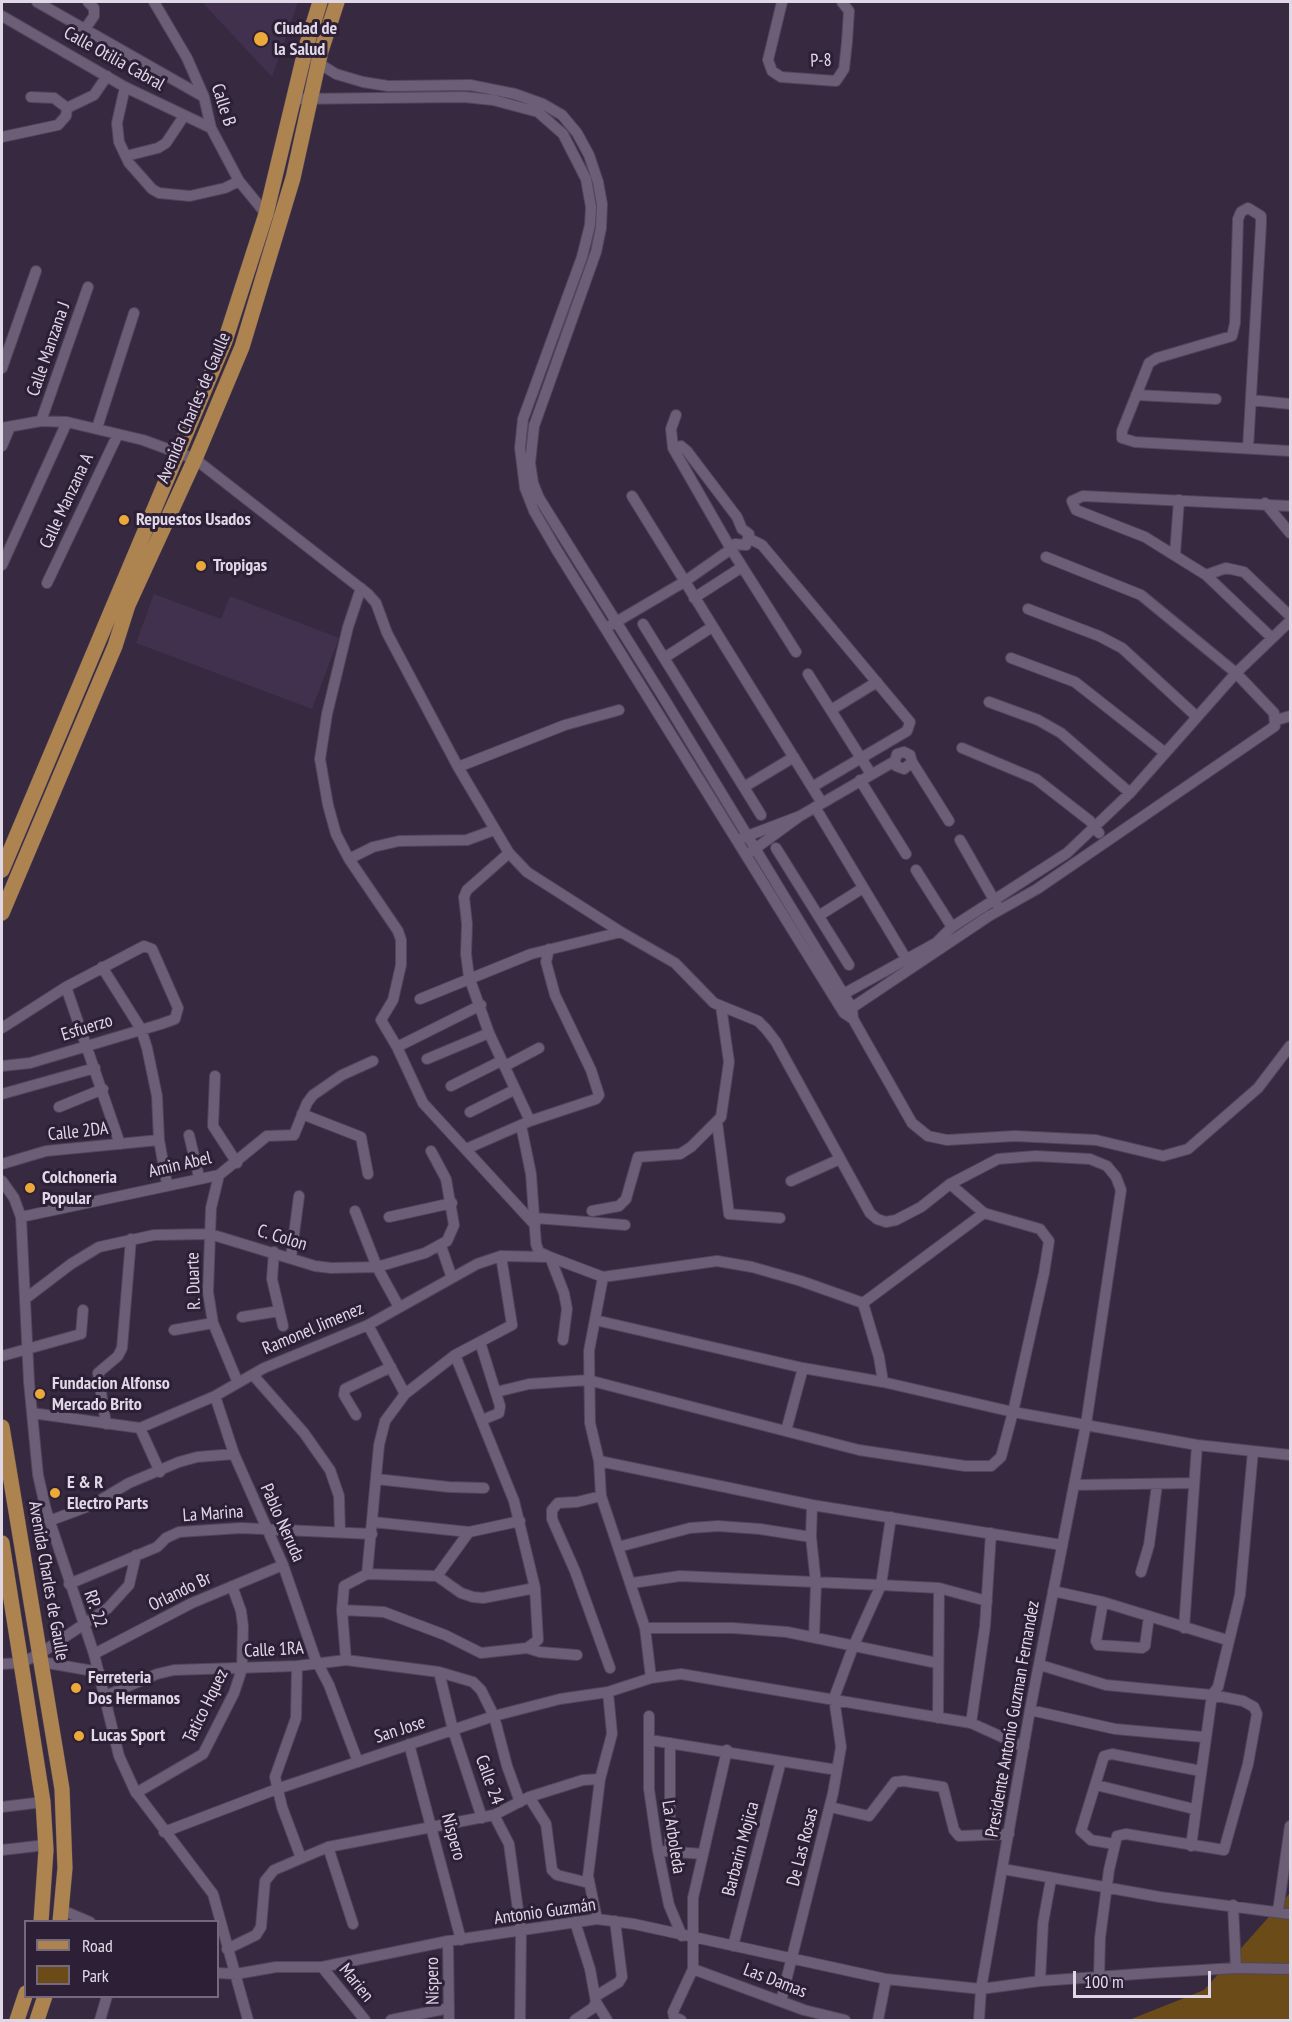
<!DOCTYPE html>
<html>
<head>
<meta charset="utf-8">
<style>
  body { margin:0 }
  #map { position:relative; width:1292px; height:2022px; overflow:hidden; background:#362940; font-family:"PT Sans Narrow",sans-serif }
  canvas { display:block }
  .frame { position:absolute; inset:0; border:3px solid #e1d8e7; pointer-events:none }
  .legend { position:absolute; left:24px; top:1920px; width:195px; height:78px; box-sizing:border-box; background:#2c1f36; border:2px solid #74697d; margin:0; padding:8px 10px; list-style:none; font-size:18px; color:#e1d8e7 }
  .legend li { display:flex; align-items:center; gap:12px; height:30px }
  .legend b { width:30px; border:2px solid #74697d }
  .scale { position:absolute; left:1073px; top:1971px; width:138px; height:27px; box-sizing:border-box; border:3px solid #e1d8e7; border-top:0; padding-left:8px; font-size:18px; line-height:21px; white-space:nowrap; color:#e1d8e7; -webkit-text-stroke:4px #2c1f36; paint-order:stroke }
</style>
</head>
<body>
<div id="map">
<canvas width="1292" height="2022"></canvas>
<div class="frame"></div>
<ul class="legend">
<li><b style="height:8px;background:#ad8350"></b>Road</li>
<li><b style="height:16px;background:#6b4c18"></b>Park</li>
</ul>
<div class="scale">100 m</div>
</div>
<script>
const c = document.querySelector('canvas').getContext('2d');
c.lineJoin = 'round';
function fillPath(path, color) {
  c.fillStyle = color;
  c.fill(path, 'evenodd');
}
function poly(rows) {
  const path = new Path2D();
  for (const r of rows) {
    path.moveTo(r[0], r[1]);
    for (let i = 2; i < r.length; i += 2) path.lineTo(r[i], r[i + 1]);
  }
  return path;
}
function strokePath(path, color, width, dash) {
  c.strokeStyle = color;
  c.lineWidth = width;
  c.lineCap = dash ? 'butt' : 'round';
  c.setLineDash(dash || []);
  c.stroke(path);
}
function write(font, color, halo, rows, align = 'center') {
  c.font = font + ' "PT Sans Narrow",sans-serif';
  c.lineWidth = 6;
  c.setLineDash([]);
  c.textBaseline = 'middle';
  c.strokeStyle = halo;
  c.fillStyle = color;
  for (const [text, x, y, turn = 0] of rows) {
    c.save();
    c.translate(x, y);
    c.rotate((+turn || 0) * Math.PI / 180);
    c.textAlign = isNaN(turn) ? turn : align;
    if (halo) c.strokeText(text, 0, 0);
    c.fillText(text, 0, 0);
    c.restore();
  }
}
fillPath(poly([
  [202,2,298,2,272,77],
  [154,594,221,619,230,596,339,638,312,709,136,643]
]), '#42314e');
fillPath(poly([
  [1290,1893,1290,2020,1129,2020,1204,1990]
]), '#6b4c18');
const street = poly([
  [37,2,204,97],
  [154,2,187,58,204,97,211,128,239,181,266,214],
  [782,2,768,60,772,71,781,77,836,81,844,69,847,42,849,11,842,2],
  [2,16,125,87,211,128],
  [85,29,94,16,94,8,88,2],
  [125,87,117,123,119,142,129,163,152,189,159,193,190,196,225,188,239,181],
  [31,97,54,98,67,108],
  [294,99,464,97,493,100,538,112,563,134,586,179,591,207,590,225,582,257,523,419,520,448,525,488,534,511,556,549,844,1013,853,1019,852,1008,665,700,539,498,533,483,530,463,534,426,596,252,601,228,602,204,598,182,589,155,577,133,562,115,543,104,515,94,470,85,388,86,363,82,336,74,315,61],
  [2,137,58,125,66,116,67,108,94,95,107,76],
  [126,156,158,148,166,143,184,116],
  [2,368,36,271],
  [1136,395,1216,399],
  [1251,400,1290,404],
  [676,415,671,429,673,448,731,549,734,545],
  [41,421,88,287],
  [2,428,41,421,67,422,143,440,195,459,368,594,376,603,387,633,458,767,509,853,527,872,621,932,675,963,714,1003,758,1021,766,1029,776,1042,870,1213,877,1219,886,1222,896,1220,921,1207,950,1184,998,1159,1036,1156,1090,1159,1107,1166,1116,1177,1121,1190,1086,1424,1030,1710,981,1989,979,2020],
  [97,428,134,313],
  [2,446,10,427],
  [673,448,681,446,687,451,737,517,742,529,749,534,746,545,735,544],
  [1248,448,1261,224,1261,216,1248,208,1241,212,1238,219,1235,323,1232,336,1157,358,1149,363,1122,431,1122,438,1135,442,1290,451],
  [632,496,822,803],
  [1265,503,1290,533],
  [750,539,762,545,910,722,907,731,812,787],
  [1175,554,1179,500],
  [2,565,67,422],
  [1206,575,1226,568,1244,572,1290,616],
  [47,583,118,434],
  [694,598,742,567],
  [1028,609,1099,636,1122,648,1196,716],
  [643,624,761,815],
  [611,625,684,582,731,549,796,652],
  [1272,638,1206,575,1145,537,1076,510,1072,501,1083,496,1290,506],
  [664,658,712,627],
  [1011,658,1075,682,1164,752],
  [808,674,871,774],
  [989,702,1038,720,1061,733,1130,793],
  [831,710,877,682],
  [1277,720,1290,716],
  [962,748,1036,779,1090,821,1099,833],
  [895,761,896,766,904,769,912,762],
  [458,767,565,725,619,710],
  [860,780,906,854],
  [744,787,794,757],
  [815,807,911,967],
  [800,816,895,761,897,754,904,752,910,755,912,762,949,821],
  [742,838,800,816,752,851],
  [960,840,997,905],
  [776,848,849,965],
  [509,853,467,890,464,897,467,924,466,954,469,977,489,1033,530,1121],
  [349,859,336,834,328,805,320,759,327,714,348,627,361,588],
  [916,870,952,927],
  [820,915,863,888],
  [102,967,141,1029,147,1048,157,1096,159,1140,167,1184],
  [66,987,120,1144],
  [838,997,936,943,952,927,1067,853,1130,793,1236,673,1290,621],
  [420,999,531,954,621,932],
  [481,1005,397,1047,381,1020,393,1000,401,965,401,940,398,931,349,859,373,847,399,841,467,840,494,830],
  [847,1011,989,916,1037,889,1275,726,1274,713,1236,673,1141,595,1046,557],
  [853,1019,912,1123,928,1136,947,1140,1015,1136,1096,1140,1163,1156,1188,1149,1258,1088,1290,1046],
  [2,1028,66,987,144,946,152,949,178,1008,175,1019,161,1024,30,1063,2,1066],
  [397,1047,423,1103,535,1225],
  [427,1059,489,1033],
  [505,1066,539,1048],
  [215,1076,213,1126,237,1163],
  [451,1086,501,1061],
  [2,1094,95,1068],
  [59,1107,103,1089],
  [470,1112,514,1090],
  [302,1114,361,1137,368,1174],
  [717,1122,729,1214,780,1218],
  [521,1125,531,1174,536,1244,539,1252,550,1257,564,1293,567,1309,563,1340],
  [189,1135,199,1177],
  [466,1149,530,1121,596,1099,599,1095,591,1070,555,995,546,962,549,949],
  [2,1164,46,1151,159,1140],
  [219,1175,211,1208,208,1292,213,1323,238,1383],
  [2,1181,14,1198,21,1217,29,1382,38,1475,46,1510,94,1654,119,1756,135,1791,213,1894,248,2020],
  [791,1181,840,1159],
  [355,1211,377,1267,399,1307],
  [592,1211,619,1206,626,1199,638,1157,680,1154,691,1147,721,1117,729,1062,721,1006],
  [21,1217,219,1175,267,1136,294,1135,307,1103,313,1095,342,1075,373,1061],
  [389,1217,452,1203],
  [535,1218,625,1225],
  [441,1246,452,1278],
  [274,1252,272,1279,283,1326],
  [291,1257,299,1196],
  [603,1277,589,1351,590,1423,599,1461,601,1496,645,1628,651,1678],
  [25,1299,71,1264,99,1247,154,1235,210,1234,315,1266,331,1268,377,1267,425,1253,447,1241,454,1225,446,1179,431,1151],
  [863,1303,984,1213,950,1184],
  [863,1303,879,1357,883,1382],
  [242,1317,279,1311],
  [595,1320,803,1368,883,1382,1013,1412,1197,1445,1290,1455],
  [368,1325,405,1394],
  [174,1330,213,1323],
  [480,1342,500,1406,499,1413,482,1420],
  [2,1356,81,1334,83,1310],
  [253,1375,304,1433,330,1470,339,1496,340,1532],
  [496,1392,529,1384,588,1380,859,1450,965,1466,991,1466,1001,1457,1013,1412,1044,1273,1049,1241,1040,1229,984,1213],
  [215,1396,234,1454,283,1565,315,1658,329,1685,358,1762],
  [32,1413,140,1428,215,1396,264,1368,368,1325,477,1264,501,1256,550,1257,603,1277,717,1261,752,1267,801,1281,863,1303],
  [356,1415,344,1395,345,1389,391,1367],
  [106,1424,98,1373,118,1356,122,1348,131,1239],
  [140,1428,160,1472],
  [786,1431,803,1368],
  [599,1461,812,1505,1062,1545],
  [376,1479,449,1487,484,1488],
  [1074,1485,1194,1483],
  [601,1496,577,1502,558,1503,552,1510,552,1519,575,1571,610,1668],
  [812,1505,811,1537,816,1584,814,1637],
  [49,1521,92,1505,129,1483,179,1462,197,1457,234,1454],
  [373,1522,469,1532,520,1521],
  [618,1547,690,1528,718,1526,760,1529,811,1537],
  [1141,1572,1149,1545,1157,1485],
  [367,1574,379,1445,385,1421,405,1394,455,1355,512,1325,501,1256],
  [437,1576,461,1593,473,1597,483,1598,535,1588],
  [632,1583,680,1576,881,1585,939,1588,987,1601],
  [69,1584,157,1547,166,1538,179,1532,241,1528,372,1534],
  [1053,1591,1103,1602,1227,1640],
  [1103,1602,1096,1641,1098,1645,1142,1648,1145,1646,1149,1616],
  [342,1610,384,1612,445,1635,481,1653,527,1648,538,1640,535,1588,514,1501,455,1355],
  [645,1628,733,1628,787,1632,937,1663],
  [1184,1628,1197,1445],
  [527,1648,540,1652,577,1655],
  [94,1654,192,1603,283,1565],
  [346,1660,342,1610,344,1586,367,1574,437,1576,469,1532],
  [42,1662,99,1672],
  [2,1664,21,1663,41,1653,108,1608,129,1585,136,1555],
  [1040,1665,1106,1685,1212,1695,1243,1701,1254,1707,1257,1714,1248,1764,1224,1850,1126,1834,1117,1836,1109,1870,1100,1938,1099,1978],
  [297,1666,296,1718,275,1777,282,1807,301,1858],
  [439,1672,473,1682,481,1690,494,1716,507,1766,520,1802],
  [105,1696,157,1674,174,1670,297,1666,346,1660,439,1672,453,1730,482,1818],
  [1030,1710,1115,1729,1204,1737],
  [649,1716,649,1789,658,1851,669,1905,682,1936],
  [938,1718,939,1588],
  [971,1723,985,1626,991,1533],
  [650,1740,837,1770],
  [670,1743,670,1851],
  [409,1744,461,1940],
  [1096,1785,1194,1809],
  [136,1793,203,1754,234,1693,242,1669,243,1626,241,1611,232,1586],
  [529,1797,546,1824,552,1870,557,1875,589,1883],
  [2,1807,43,1802],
  [830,1807,869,1816,895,1782,904,1781,943,1787,954,1830,959,1836,1009,1834],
  [494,1815,529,1797,583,1780,600,1779],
  [164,1832,277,1789,494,1716,560,1699,608,1692,651,1678,681,1674,971,1723,1024,1747],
  [1114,1844,1091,1840,1081,1831,1104,1756,1112,1754,1201,1771],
  [1191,1846,1212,1695,1218,1687,1240,1595,1253,1451],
  [328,1847,353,1924],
  [2,1850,46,1845],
  [664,1851,702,1854],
  [1003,1869,1160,1897,1290,1914],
  [1233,1905,1236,1968],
  [62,1910,90,1922],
  [1278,1911,1290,1826],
  [597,1919,588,1876,600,1779,612,1734,608,1692],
  [575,1922,590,1969,596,2002,593,2008,575,2020],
  [448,1941,449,2020],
  [733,1946,781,1761],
  [227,1949,256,1935,261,1927,265,1881,274,1870,328,1847,494,1815,509,1844,521,1932,520,2020],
  [322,1967,365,2020],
  [693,1969,804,2010,845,2020],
  [218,1973,236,1974,276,1967,322,1967,448,1941,597,1919,634,1924,886,1979,981,1989,1040,1981,1152,1973,1236,1968,1290,1969],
  [1040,1981,1043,1923,1051,1879],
  [596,1996,619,1982,622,1977,615,1921],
  [781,2001,833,1793,841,1747,834,1698,853,1647,881,1585,891,1517],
  [596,2002,607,2020],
  [100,2020,107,1996],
  [391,2020,449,2008],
  [681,2020,674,2017,673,2012,693,1969,693,1898,727,1750],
  [878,2020,886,1979]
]);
const primary = poly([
  [2,870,225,341,266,214,306,47,320,2],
  [2,913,115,646,128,605,195,459,242,347,293,178,321,51,337,2],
  [2,1427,62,1789,65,1868,60,1922],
  [2,1543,43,1802,46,1850,41,1922],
  [17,2020,26,1993],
  [37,2020,45,1996]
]);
strokePath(street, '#514558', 12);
strokePath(primary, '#514558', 16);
strokePath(street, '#6d5e78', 10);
strokePath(primary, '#ad8350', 15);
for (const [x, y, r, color] of [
  [261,39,8,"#eba939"],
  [124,520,6,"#eba939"],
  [201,566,6,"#eba939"],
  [30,1188,6,"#eba939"],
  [40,1394,6,"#eba939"],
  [55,1493,6,"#eba939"],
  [76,1688,6,"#eba939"],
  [79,1736,6,"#eba939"]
]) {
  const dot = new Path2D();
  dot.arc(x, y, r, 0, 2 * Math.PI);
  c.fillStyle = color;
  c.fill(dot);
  strokePath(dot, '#2c1f36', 2);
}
write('bold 18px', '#e1d8e7', '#2c1f36', [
  ["Ciudad de",274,29],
  ["la Salud",274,50],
  ["Repuestos Usados",136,520],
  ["Tropigas",213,566],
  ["Colchoneria",42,1178],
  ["Popular",42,1199],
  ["Fundacion Alfonso",52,1384],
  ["Mercado Brito",52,1405],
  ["E & R",67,1483],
  ["Electro Parts",67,1504],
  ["Ferreteria",88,1678],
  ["Dos Hermanos",88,1699],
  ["Lucas Sport",91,1736]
], 'left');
write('18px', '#e1d8e7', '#2c1f36', [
  ["Calle Otilia Cabral",114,59,29],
  ["P-8",821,61,-2],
  ["Calle B",223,105,72],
  ["Calle Manzana J",49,349,-71],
  ["Avenida Charles de Gaulle",194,408,-67],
  ["Calle Manzana A",67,501,-65],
  ["Esfuerzo",87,1028,-17],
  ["Calle 2DA",78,1132,-6],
  ["Amin Abel",180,1165,-13],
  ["C. Colon",282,1238,17],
  ["R. Duarte",194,1281,-92],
  ["Ramonel Jimenez",313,1329,-23],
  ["La Marina",213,1514,-4],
  ["Pablo Neruda",282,1523,66],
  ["Avenida Charles de Gaulle",48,1581,80],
  ["Orlando Br",180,1592,-26],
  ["RP. 22",95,1609,71],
  ["Calle 1RA",274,1650,-3],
  ["Tatico Hquez",206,1706,-64],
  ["Presidente Antonio Guzman Fernandez",1013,1719,-80],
  ["San Jose",400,1730,-18],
  ["Calle 24",489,1780,70],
  ["Nispero",453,1837,75],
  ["La Arboleda",673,1837,81],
  ["De Las Rosas",803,1847,-76],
  ["Barbarin Mojica",741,1849,-75],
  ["Antonio Guzmán",545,1912,-8],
  ["Níspero",433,1981,-91],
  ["Las Damas",775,1981,21],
  ["Marien",356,1983,51]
]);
</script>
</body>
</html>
